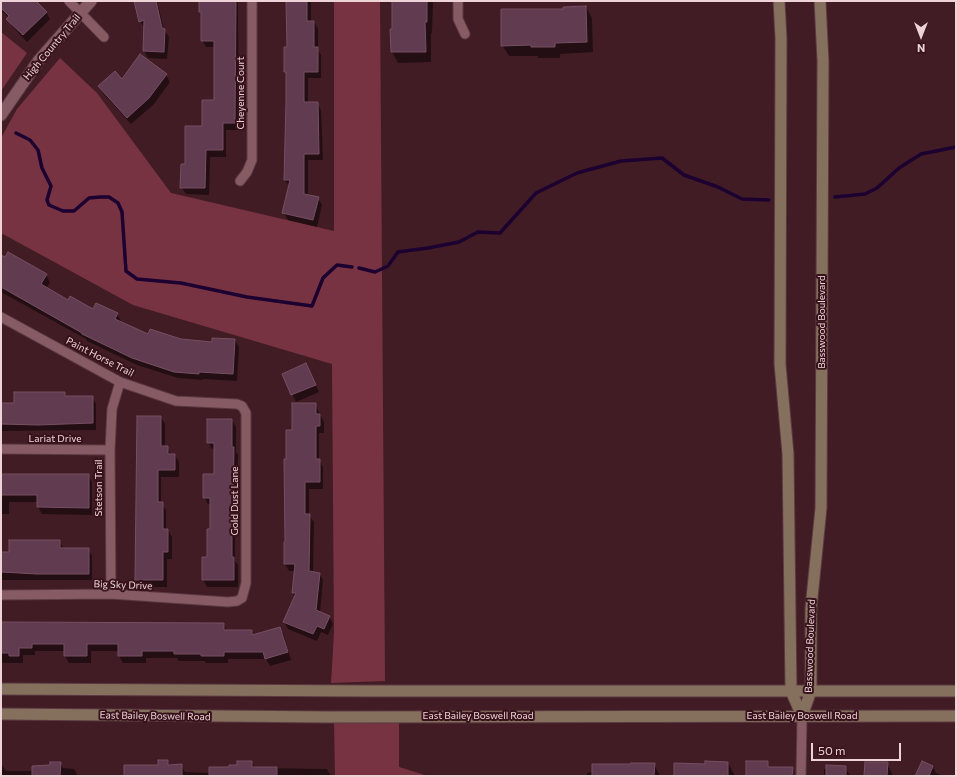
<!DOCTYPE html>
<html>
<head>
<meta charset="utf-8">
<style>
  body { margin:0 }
  #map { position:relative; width:957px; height:777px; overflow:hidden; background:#421c24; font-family:Commissioner,sans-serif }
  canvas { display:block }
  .frame { position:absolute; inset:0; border:2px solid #eed3d7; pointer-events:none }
  .north { position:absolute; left:901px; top:16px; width:40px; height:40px; -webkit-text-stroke:3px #37121b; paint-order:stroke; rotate:180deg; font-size:11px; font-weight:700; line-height:16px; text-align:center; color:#eed3d7 }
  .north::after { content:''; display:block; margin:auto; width:14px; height:18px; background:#eed3d7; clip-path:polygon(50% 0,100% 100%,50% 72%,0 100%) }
  .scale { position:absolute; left:811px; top:743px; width:90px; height:18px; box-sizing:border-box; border:2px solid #eed3d7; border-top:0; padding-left:5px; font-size:12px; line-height:14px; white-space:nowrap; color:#eed3d7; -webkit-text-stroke:3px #37121b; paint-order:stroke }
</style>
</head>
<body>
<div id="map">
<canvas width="957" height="777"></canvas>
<div class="frame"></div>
<div class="north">N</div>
<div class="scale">50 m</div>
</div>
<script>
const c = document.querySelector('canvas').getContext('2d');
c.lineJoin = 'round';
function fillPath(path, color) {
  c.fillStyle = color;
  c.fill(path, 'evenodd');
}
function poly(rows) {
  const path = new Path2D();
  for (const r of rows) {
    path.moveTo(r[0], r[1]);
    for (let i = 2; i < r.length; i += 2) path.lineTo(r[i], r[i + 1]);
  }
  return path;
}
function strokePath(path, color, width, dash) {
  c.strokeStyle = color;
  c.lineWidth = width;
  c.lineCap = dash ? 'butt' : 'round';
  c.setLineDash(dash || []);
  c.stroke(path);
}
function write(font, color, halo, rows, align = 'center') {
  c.font = font + ' Commissioner,sans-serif';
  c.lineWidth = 4;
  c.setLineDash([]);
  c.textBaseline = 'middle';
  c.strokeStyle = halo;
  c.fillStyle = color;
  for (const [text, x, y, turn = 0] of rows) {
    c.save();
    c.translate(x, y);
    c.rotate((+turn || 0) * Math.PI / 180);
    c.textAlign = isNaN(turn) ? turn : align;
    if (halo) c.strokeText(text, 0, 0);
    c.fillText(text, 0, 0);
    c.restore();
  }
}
fillPath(poly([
  [334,1,380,1,385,681,331,683,334,633,332,364,133,305,1,233,1,138,17,109,60,58,97,93,171,193,334,231],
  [1,32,27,53,1,91],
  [334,722,399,723,399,767,428,776,335,776]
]), '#783343');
fillPath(poly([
  [1,1,34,1,46,12,50,19,27,42,12,26,8,19,9,18,1,10],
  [135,1,157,1,164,30,169,37,167,59,148,58,144,51,145,28,144,28,140,21],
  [200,1,238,1,239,130,226,130,226,157,210,157,209,195,186,194,181,187,186,165,215,101,215,47,206,47,202,40,202,15,200,12],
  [287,1,311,1,311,22,314,22,318,29,318,50,321,55,321,78,308,78,308,103,317,103,321,110,323,160,308,160,308,196,318,198,322,205,317,227,288,220,284,213,290,188,285,180,287,102],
  [393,1,436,1,436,2,433,2,432,33,431,33,431,62,398,63,392,52],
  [586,7,592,18,593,52,560,54,560,58,538,58,538,56,509,56,502,45,564,10],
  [166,75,170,82,153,105,131,124,103,93,99,86,122,81],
  [1,256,46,275,50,282,46,289,69,301,94,310,117,314,121,321,120,323,149,335,213,343,235,340,239,347,237,381,203,379,203,380,178,378,137,365,87,341,86,339,1,292],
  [309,372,319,392,296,402,283,375],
  [65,393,67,397,92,397,96,404,96,430,1,431,1,404,15,404],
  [315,404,324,422,324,433,319,433,319,460,323,467,323,489,309,489,309,515,314,522,313,573,319,573,323,580,320,613,329,616,333,624,328,635,321,632,317,641,288,629,284,622,295,597,293,593,295,571,289,571,285,564,288,460,293,431],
  [161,417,165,424,165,447,167,447,171,455,175,455,179,462,179,477,161,477,161,503,166,510,166,530,168,530,172,537,172,559,167,559,167,587,140,587,136,580],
  [232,420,236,427,236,452,238,455,236,506,239,510,239,531,235,531,235,561,238,565,238,587,207,587,203,580,208,558,211,530,211,504,208,504,204,497,215,475,215,449,212,449,208,442],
  [1,475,88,475,92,482,92,515,42,514,38,507,38,502,9,502,9,514,1,514],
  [59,541,64,549,88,549,92,556,92,580,1,580,1,553,10,553],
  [1,623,224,624,227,631,252,631,254,636,280,628,284,635,291,660,270,666,266,659,228,659,228,663,206,663,205,661,179,661,177,658,146,658,146,663,123,663,119,656,119,651,91,651,91,663,69,663,65,656,65,651,35,651,35,655,23,655,23,663,1,663,1,667],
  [168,761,170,766,181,765,185,772,210,773,252,762,255,768,327,769,331,776,125,776,159,766],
  [922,762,933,767,936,773,944,776,916,776],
  [60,763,63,768,74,769,78,776,1,776,1,764,6,771,33,771],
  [728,763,734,774,734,776,675,776,706,765],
  [887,763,893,776,865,776],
  [654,764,660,776,587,776,587,773],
  [845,767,850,776,824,776,824,769]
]), '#0007');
strokePath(poly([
  [16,133,30,140,38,150,42,168,51,186,47,200,49,205,63,211,74,211,89,198,100,197,109,197,118,203,122,212,126,271,137,279,181,283,247,297,312,306,323,278,337,265,352,267],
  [835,197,865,194,877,188,899,168,921,154,956,147],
  [359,268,375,272,388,266,398,252,428,248,459,242,478,232,500,233,536,193,577,173,621,161,662,158,684,175,718,187,742,199,769,200]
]), '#1c0030', 3.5);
const building = poly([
  [1,1,36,1,47,12,23,35,6,19,9,16,1,8,1,1],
  [134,1,156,1,162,28,165,29,164,52,143,51,144,20,139,22,134,1],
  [199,1,236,1,235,123,223,123,223,150,206,150,205,188,180,188,181,164,185,164,185,126,202,126,202,100,214,100,214,41,201,41,201,12,199,12,199,1],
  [286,1,307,1,307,21,314,21,314,47,318,47,318,72,304,72,304,102,318,102,319,154,304,154,304,194,319,197,313,220,282,213,290,180,284,180,286,102,286,72,284,72,284,47,287,47,286,1],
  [392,1,427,1,427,22,425,22,426,52,391,52,390,29,392,29,392,1],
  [586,6,587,42,555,43,555,47,531,47,531,45,501,46,501,9,563,9,563,7,586,6],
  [140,54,167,74,149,98,127,118,98,86,115,71,122,79,140,54],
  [8,252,47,274,41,284,68,300,70,296,93,309,96,303,118,313,115,319,148,334,150,329,181,339,212,342,212,338,235,339,233,374,199,372,199,374,174,372,132,358,82,334,82,333,1,287,1,255,5,257,8,252],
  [306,363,316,385,291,395,282,374,306,363],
  [14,392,65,392,65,396,93,396,93,423,38,425,1,424,1,403,14,403,14,392],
  [292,403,316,403,316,414,320,414,320,426,316,426,316,459,320,459,320,482,305,482,305,514,310,514,309,571,320,573,316,610,330,616,324,629,317,626,313,634,283,622,296,593,292,593,295,564,284,564,284,542,285,542,284,459,286,459,286,430,292,430,292,403],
  [137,416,161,416,161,446,168,446,168,454,175,454,175,470,158,470,158,502,163,502,163,529,168,529,168,552,163,552,163,580,135,580,137,416],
  [207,419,232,419,232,447,234,447,233,502,235,502,235,525,232,525,232,557,234,557,234,580,202,580,202,557,207,557,207,529,210,529,210,498,203,498,203,474,214,474,214,443,207,443,207,419],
  [1,474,89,474,89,508,37,507,37,495,1,495,1,474],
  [9,540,60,540,60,548,89,548,89,574,37,574,1,572,1,552,9,552,9,540],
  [1,622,224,623,224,630,252,630,252,635,280,627,288,652,265,659,263,652,224,652,224,656,201,656,201,654,174,654,174,651,142,651,142,656,118,656,118,644,87,644,87,656,64,656,64,644,32,644,32,648,19,648,19,656,9,656,9,653,1,653,1,622],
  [158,760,168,760,168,765,182,764,182,776,124,776,124,765,158,765,158,760],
  [237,761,252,761,252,767,277,767,277,776,209,776,209,767,229,767,229,765,237,765,237,761],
  [705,761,728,762,728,776,674,776,674,763,705,764,705,761],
  [746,761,768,761,768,767,793,767,792,776,746,776,746,761],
  [922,761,933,766,929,776,915,776,922,761],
  [50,762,61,762,60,776,32,776,32,766,50,765,50,762],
  [865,762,888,762,887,776,864,776,865,762],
  [631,763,655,763,654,776,592,776,592,764,631,764,631,763],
  [826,765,846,766,846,776,826,776,826,765]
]);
fillPath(building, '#613b4f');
strokePath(building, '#764f63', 1);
const minor = poly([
  [69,1,104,37],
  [458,1,458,19,465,34],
  [240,181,247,172,252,160,252,1],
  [1,317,120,382,176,401,237,404,242,406,246,413,246,583,242,598,237,601,228,602,111,594,1,595],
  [1,449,110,450],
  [111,594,110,450,112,409,120,382],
  [801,776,802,716]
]);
const tertiary = poly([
  [1,115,39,60,91,1]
]);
const secondary = poly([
  [779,1,781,38,780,364,788,454,791,691,802,716],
  [1,689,372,691,956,691],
  [1,714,328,717,956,716],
  [802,716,811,691,811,608,821,508,823,61,820,1]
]);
strokePath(minor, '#5b3a42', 11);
strokePath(tertiary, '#5b3a42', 13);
strokePath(secondary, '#5b3a42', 13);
strokePath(minor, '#875b63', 9);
strokePath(tertiary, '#875b63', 11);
strokePath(secondary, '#85705d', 11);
write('10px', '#eed3d7', '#37121b', [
  ["High Country Trail",52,47,-50],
  ["Cheyenne Court",241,93,-90],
  ["Basswood Boulevard",822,322,-90],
  ["Paint Horse Trail",100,357,27],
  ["Lariat Drive",55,439],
  ["Stetson Trail",99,488,-90],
  ["Gold Dust Lane",235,501,-90],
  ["Big Sky Drive",123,585,2],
  ["Basswood Boulevard",810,646,-88],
  ["East Bailey Boswell Road",155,716,1],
  ["East Bailey Boswell Road",478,716],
  ["East Bailey Boswell Road",802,716]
]);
</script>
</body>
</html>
